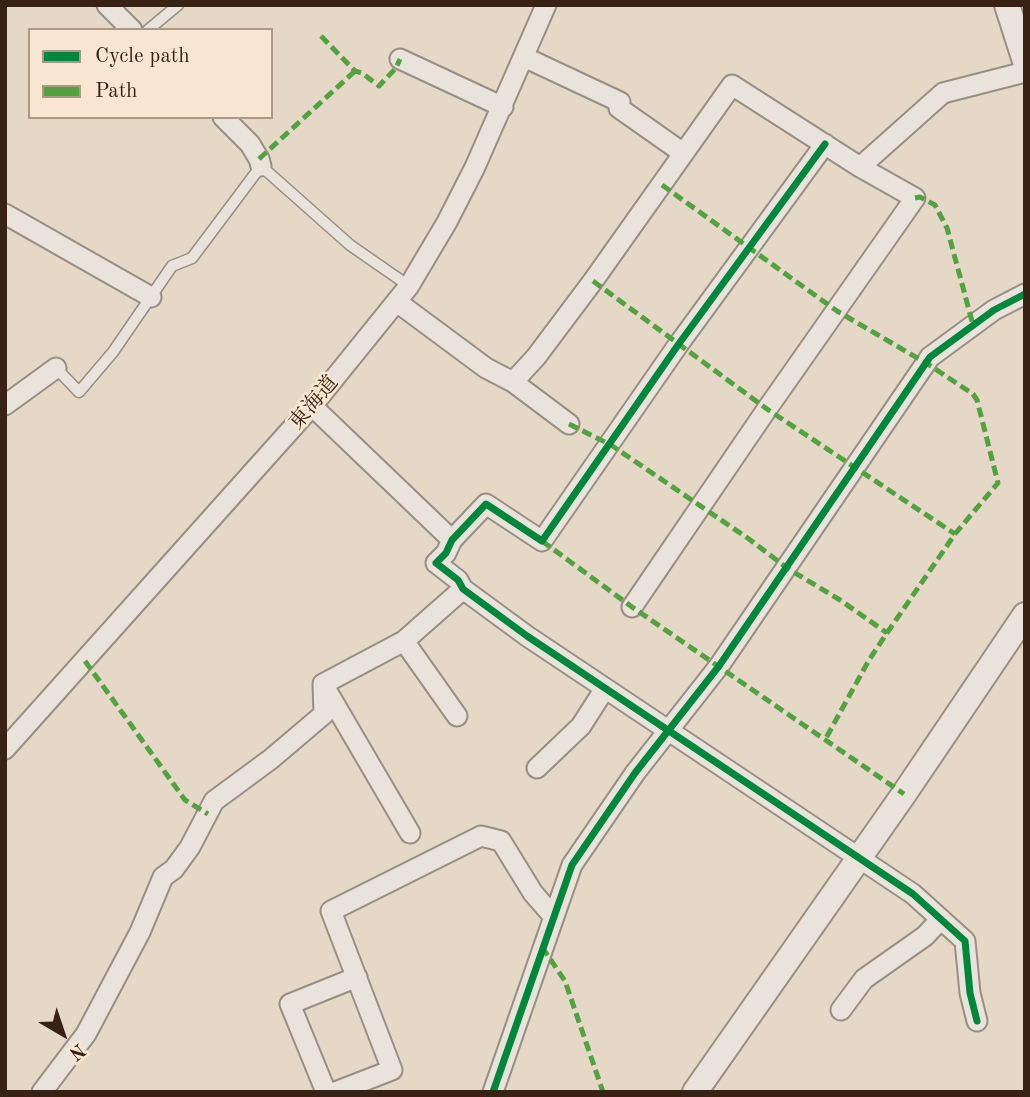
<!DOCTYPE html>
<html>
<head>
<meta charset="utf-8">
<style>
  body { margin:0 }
  #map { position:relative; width:1030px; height:1097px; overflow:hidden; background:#e5d8c7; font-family:"Old Standard TT",serif }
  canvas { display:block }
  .frame { position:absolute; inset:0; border:7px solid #382115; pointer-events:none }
  .legend { position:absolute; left:28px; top:28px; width:245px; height:91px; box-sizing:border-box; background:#f7e7d2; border:2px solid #ab9886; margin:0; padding:9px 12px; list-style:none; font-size:21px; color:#382115 }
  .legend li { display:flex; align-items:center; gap:14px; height:35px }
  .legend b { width:35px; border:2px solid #ab9886 }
  .north { position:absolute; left:28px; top:999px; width:70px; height:70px; -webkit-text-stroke:5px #f7e7d2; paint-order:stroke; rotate:141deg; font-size:19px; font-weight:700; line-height:28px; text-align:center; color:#382115 }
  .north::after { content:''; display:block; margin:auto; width:24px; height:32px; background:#382115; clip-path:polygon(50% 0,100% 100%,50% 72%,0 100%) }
</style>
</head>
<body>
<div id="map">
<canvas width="1030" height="1097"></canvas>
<div class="frame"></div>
<ul class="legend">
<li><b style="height:9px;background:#00873e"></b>Cycle path</li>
<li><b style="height:9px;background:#53a240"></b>Path</li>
</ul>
<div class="north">N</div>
</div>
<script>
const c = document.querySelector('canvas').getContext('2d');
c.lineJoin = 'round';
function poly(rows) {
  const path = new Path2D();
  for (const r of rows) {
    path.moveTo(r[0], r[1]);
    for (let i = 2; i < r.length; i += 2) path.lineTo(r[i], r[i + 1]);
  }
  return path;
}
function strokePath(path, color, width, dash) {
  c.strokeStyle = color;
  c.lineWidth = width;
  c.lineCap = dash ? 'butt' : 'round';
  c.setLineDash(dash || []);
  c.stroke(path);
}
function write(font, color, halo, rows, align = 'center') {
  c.font = font + ' "Old Standard TT","Noto Serif JP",serif';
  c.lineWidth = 5;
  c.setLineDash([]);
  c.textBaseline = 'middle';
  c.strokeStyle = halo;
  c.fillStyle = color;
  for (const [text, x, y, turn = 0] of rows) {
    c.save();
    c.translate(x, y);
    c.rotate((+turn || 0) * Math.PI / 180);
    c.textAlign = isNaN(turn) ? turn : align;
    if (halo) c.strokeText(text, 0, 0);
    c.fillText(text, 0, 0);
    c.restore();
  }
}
const service = poly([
  [148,30,178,5],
  [56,368,79,392,113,352,172,266,192,258,261,166,350,245,409,286]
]);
const minor = poly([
  [107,5,132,30],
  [524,57,620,102,619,108,683,153],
  [400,59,503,107],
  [223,117,250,144,259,159,261,166],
  [825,144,678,345,542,541,486,504,452,540,446,553,436,563,458,580,463,589,527,636,913,894,965,941,970,993,977,1021],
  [860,167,943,93,1025,72],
  [5,214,151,297],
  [397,302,486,368,513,382,536,357,593,281,732,85,860,167,915,198,767,409,632,607],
  [513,382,569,424],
  [5,405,56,368],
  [312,406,452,540],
  [327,691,410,833],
  [457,716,404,641,463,589],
  [5,749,312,406,409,286,447,222,475,167,546,5],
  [537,768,581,726,604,690],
  [841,1010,864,979,925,936,941,919],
  [42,1092,86,1034,140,932,163,877,174,869,190,847,214,801,271,759,324,714,323,684,404,641],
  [326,1092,290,1004,357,977],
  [335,1092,392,1070,331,911,481,836,501,841,533,893,553,916],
  [493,1092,572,865,635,773,719,666,930,357,994,310,1025,294]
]);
const tertiary = poly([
  [1007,5,1025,61],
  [695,1092,904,794,1025,615]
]);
strokePath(service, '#988e83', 13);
strokePath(minor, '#988e83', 23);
strokePath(tertiary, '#988e83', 28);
strokePath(service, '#eae3db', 10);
strokePath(minor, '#eae3db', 19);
strokePath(tertiary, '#eae3db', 24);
strokePath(poly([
  [321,36,355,71,362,73,379,86,396,68,400,59],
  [259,159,355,71],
  [662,185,837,311,926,363,973,394,977,400,998,483,955,534,887,633,869,660,826,738],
  [915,198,920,197,935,205,947,228,973,325],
  [593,281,767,409,955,534],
  [569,424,611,445,749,539,787,568,840,600,887,633],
  [542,541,632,607,904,794],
  [85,661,185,800,208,814],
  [542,947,565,981,603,1092]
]), '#53a240', 5, [10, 5]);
strokePath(poly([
  [825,144,678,345,542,541,486,504,452,540,446,553,436,563,458,580,463,589,527,636,913,894,965,941,970,993,977,1021],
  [493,1092,572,865,635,773,719,666,930,357,994,310,1025,294]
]), '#00873e', 7);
write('21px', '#382115', '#f7e7d2', [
  ["東海道",314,403,-50]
]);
</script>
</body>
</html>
